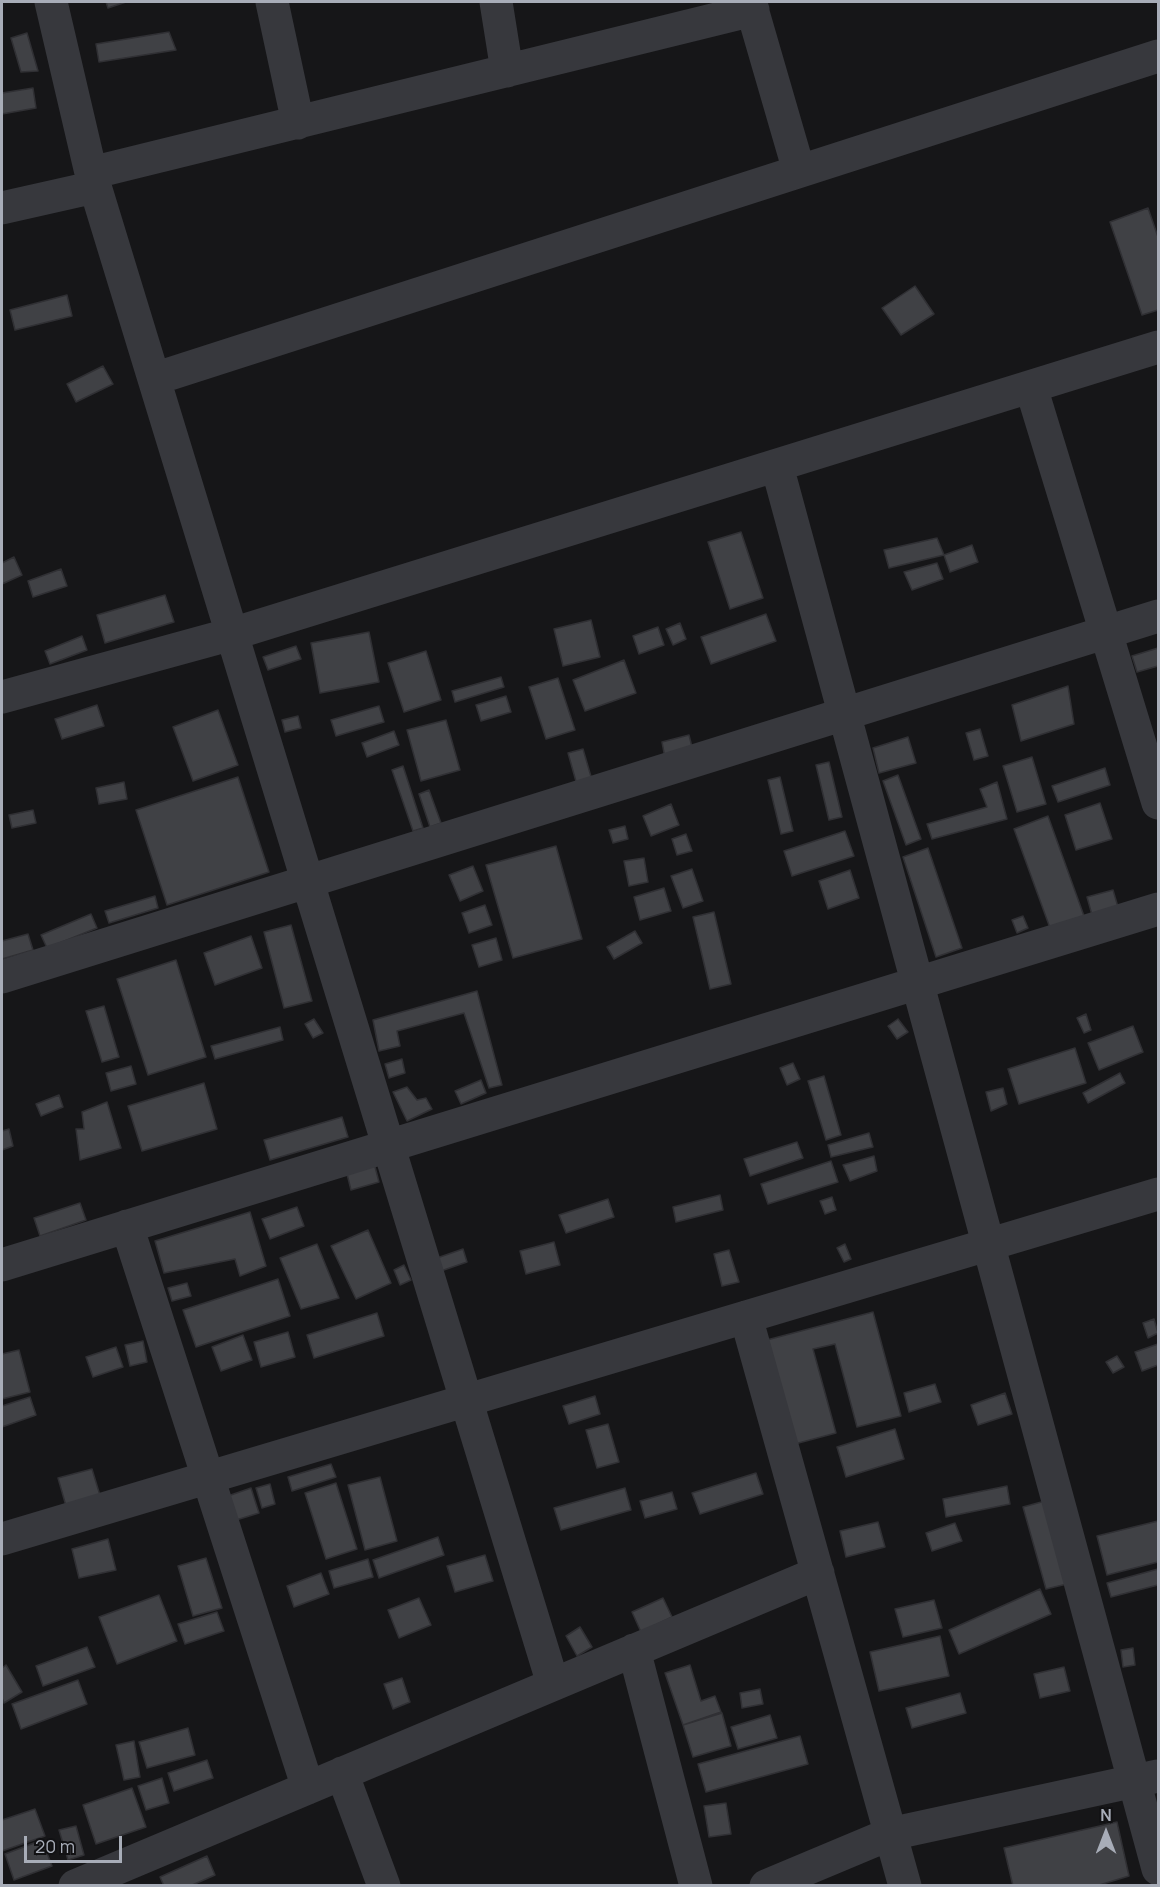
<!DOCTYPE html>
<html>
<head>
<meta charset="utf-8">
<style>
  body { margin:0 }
  #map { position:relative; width:1160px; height:1887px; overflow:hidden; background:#161618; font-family:Manrope,sans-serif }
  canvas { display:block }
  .frame { position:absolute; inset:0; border:3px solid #a8adb8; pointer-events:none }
  .north { position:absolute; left:1076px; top:1803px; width:60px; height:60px; -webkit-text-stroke:4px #111113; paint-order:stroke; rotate:0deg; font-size:16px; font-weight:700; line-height:24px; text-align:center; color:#a8adb8 }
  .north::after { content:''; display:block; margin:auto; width:21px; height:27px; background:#a8adb8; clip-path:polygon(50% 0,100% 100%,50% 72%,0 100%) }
  .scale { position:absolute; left:24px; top:1836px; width:98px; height:27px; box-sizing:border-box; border:3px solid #a8adb8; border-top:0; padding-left:8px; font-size:18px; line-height:21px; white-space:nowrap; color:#a8adb8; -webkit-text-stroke:4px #111113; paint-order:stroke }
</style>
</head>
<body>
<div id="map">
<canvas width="1160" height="1887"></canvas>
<div class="frame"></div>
<div class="north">N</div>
<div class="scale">20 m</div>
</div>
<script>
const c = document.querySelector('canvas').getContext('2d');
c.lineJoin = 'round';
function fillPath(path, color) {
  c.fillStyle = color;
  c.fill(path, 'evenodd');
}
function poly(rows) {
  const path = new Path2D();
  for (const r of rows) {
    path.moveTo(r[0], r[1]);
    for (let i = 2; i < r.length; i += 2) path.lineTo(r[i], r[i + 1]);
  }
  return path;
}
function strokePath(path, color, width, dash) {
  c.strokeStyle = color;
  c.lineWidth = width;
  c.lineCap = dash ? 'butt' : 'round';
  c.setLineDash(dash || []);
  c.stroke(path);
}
const building = poly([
  [106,2,126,2,108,8,106,2],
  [169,32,176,50,99,62,96,44,169,32],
  [27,33,38,71,21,72,11,38,27,33],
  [33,88,36,108,2,114,2,93,33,88],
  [1148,208,1158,237,1158,310,1142,315,1110,222,1148,208],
  [915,286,934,314,901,335,882,308,915,286],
  [67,295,72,316,15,330,10,310,67,295],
  [103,366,113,384,76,402,67,384,103,366],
  [741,532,763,598,730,609,708,542,741,532],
  [937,538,944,555,889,568,884,550,937,538],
  [972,545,978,562,950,572,944,555,972,545],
  [14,557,22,575,2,584,2,563,14,557],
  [937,563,943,579,912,590,904,572,937,563],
  [61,569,67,586,33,597,28,581,61,569],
  [165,595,174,622,105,643,97,615,165,595],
  [766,614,776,641,711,664,701,637,766,614],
  [591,620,600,657,563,666,554,629,591,620],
  [680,623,686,639,673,645,666,629,680,623],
  [658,627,664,645,639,654,633,636,658,627],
  [369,632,379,682,320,693,311,643,369,632],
  [82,636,87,650,50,664,45,651,82,636],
  [296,646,301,659,268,670,263,657,296,646],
  [1158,648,1158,666,1137,672,1132,656,1158,648],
  [426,651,441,700,404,712,388,663,426,651],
  [624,660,636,693,585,711,573,680,624,660],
  [501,677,504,687,455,702,452,691,501,677],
  [558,678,575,730,546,739,529,687,558,678],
  [1068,686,1074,724,1021,741,1012,705,1068,686],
  [506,696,511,712,481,721,476,705,506,696],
  [97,705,104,726,62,739,55,719,97,705],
  [379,706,384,722,336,736,331,720,379,706],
  [218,710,238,765,193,781,173,727,218,710],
  [298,716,301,728,285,732,282,720,298,716],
  [446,720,460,770,421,781,407,730,446,720],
  [980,729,988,756,974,760,966,733,980,729],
  [394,731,399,745,367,757,362,743,394,731],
  [689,735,693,751,665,758,662,742,689,735],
  [908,737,916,763,879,773,873,748,908,737],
  [583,749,592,780,577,785,568,753,583,749],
  [1032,757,1046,804,1017,812,1003,766,1032,757],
  [829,762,842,817,829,820,816,765,829,762],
  [403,766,423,828,413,831,392,770,403,766],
  [1105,768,1110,785,1058,802,1052,786,1105,768],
  [898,775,921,839,906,845,883,781,898,775],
  [238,777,269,872,167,905,136,810,238,777],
  [780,777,793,831,781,834,768,780,780,777],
  [124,782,127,799,99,804,96,788,124,782],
  [997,782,1007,819,932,839,927,824,987,807,980,789,997,782],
  [429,790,441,823,430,827,419,794,429,790],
  [1100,803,1112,839,1076,850,1065,815,1100,803],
  [671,804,679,825,651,836,643,816,671,804],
  [33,810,36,823,12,828,9,815,33,810],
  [1048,816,1084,916,1050,928,1014,829,1048,816],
  [625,826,628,839,613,843,609,830,625,826],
  [845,831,854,856,792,876,784,851,845,831],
  [686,834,692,851,677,855,672,839,686,834],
  [556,846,582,939,513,958,486,865,556,846],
  [928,848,962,948,936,957,903,857,928,848],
  [644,858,648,882,629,886,624,861,644,858],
  [473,866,483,891,460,901,449,875,473,866],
  [692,869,703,901,683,908,671,876,692,869],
  [850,870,859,898,828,909,819,881,850,870],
  [664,888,671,911,640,920,634,897,664,888],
  [1113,890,1118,907,1092,915,1087,897,1113,890],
  [155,896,158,908,109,923,105,911,155,896],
  [485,905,492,925,469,933,462,913,485,905],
  [714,912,731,984,710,989,693,917,714,912],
  [91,914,97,928,47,948,41,935,91,914],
  [1023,916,1028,928,1017,933,1012,920,1023,916],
  [291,925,312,1001,284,1008,264,932,291,925],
  [635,931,642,943,614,959,607,947,635,931],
  [28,934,33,950,2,959,2,941,28,934],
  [251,936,262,968,215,985,204,953,251,936],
  [496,938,502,960,479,967,472,945,496,938],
  [176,960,206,1057,148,1075,117,979,176,960],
  [477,991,502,1085,489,1088,464,1013,397,1031,400,1046,379,1051,373,1020,477,991],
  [104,1006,119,1057,102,1062,86,1011,104,1006],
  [1086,1014,1091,1030,1084,1033,1077,1018,1086,1014],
  [314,1019,323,1033,313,1038,305,1024,314,1019],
  [898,1019,908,1032,897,1039,888,1026,898,1019],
  [1133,1026,1143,1052,1099,1070,1088,1043,1133,1026],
  [280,1027,283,1040,215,1059,211,1046,280,1027],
  [1075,1048,1086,1083,1019,1104,1008,1069,1075,1048],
  [402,1059,405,1073,389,1078,385,1064,402,1059],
  [793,1063,800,1079,787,1085,780,1068,793,1063],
  [131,1066,136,1084,111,1091,106,1073,131,1066],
  [1120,1073,1125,1083,1088,1103,1083,1093,1120,1073],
  [824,1076,841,1135,826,1140,808,1081,824,1076],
  [481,1080,486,1093,461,1104,455,1091,481,1080],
  [204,1083,217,1129,142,1151,128,1106,204,1083],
  [407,1087,417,1100,426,1098,432,1109,407,1121,393,1092,407,1087],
  [1003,1088,1007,1104,991,1111,986,1092,1003,1088],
  [59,1095,63,1107,41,1116,36,1104,59,1095],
  [107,1102,121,1148,80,1160,76,1129,84,1129,82,1112,107,1102],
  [342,1117,348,1137,270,1160,264,1140,342,1117],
  [9,1129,13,1146,2,1150,2,1131,9,1129],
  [869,1133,873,1147,831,1157,828,1145,869,1133],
  [797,1142,803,1158,750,1176,744,1159,797,1142],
  [874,1156,877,1171,850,1181,843,1165,874,1156],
  [831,1161,838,1182,768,1204,761,1184,831,1161],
  [374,1163,379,1182,351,1190,346,1170,374,1163],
  [720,1195,723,1210,676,1222,673,1207,720,1195],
  [832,1197,836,1210,825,1214,820,1201,832,1197],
  [608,1199,614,1217,566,1233,559,1215,608,1199],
  [80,1203,86,1220,40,1236,34,1218,80,1203],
  [297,1207,304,1226,270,1239,262,1219,297,1207],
  [250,1212,266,1266,240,1276,235,1259,164,1273,155,1241,250,1212],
  [368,1230,391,1283,356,1299,331,1246,368,1230],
  [554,1242,560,1265,526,1274,520,1251,554,1242],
  [317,1244,339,1298,301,1309,280,1258,317,1244],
  [845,1244,851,1259,844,1262,837,1248,845,1244],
  [463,1249,467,1262,438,1272,434,1259,463,1249],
  [729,1250,739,1282,722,1286,714,1254,729,1250],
  [404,1265,411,1280,400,1285,394,1270,404,1265],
  [278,1279,290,1316,196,1347,183,1310,278,1279],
  [187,1283,191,1296,172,1301,168,1288,187,1283],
  [873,1312,901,1416,857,1427,835,1344,813,1349,836,1433,791,1445,763,1341,873,1312],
  [377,1313,384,1336,314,1358,307,1335,377,1313],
  [1154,1319,1158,1333,1148,1338,1143,1323,1154,1319],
  [288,1332,295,1357,261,1367,254,1342,288,1332],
  [243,1335,252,1360,221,1371,212,1347,243,1335],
  [143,1341,147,1362,130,1366,125,1345,143,1341],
  [1158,1344,1158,1365,1142,1371,1135,1352,1158,1344],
  [116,1347,123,1367,93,1377,86,1357,116,1347],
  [19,1350,30,1392,2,1399,2,1354,19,1350],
  [1117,1356,1124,1367,1113,1373,1106,1362,1117,1356],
  [935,1384,941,1402,909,1412,904,1393,935,1384],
  [1005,1393,1012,1414,978,1425,971,1405,1005,1393],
  [595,1396,600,1414,569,1424,563,1406,595,1396],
  [30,1397,36,1415,2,1427,2,1406,30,1397],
  [608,1424,619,1462,597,1468,586,1430,608,1424],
  [895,1429,904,1459,846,1477,837,1447,895,1429],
  [331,1464,336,1477,292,1491,288,1477,331,1464],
  [92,1469,102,1502,68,1513,58,1478,92,1469],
  [756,1473,763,1494,700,1514,692,1493,756,1473],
  [380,1477,397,1541,365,1550,348,1485,380,1477],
  [336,1483,357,1549,326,1559,305,1493,336,1483],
  [270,1484,275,1504,262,1508,256,1488,270,1484],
  [1007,1486,1010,1504,946,1517,943,1499,1007,1486],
  [251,1488,259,1513,233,1521,225,1497,251,1488],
  [625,1488,631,1510,561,1530,554,1508,625,1488],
  [672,1492,677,1509,645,1518,640,1501,672,1492],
  [1045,1501,1067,1584,1046,1589,1023,1507,1045,1501],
  [1158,1521,1158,1562,1107,1575,1097,1536,1158,1521],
  [878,1522,885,1547,846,1557,840,1531,878,1522],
  [955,1523,962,1541,932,1551,926,1533,955,1523],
  [438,1537,444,1555,379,1578,373,1560,438,1537],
  [108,1539,116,1570,79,1578,72,1549,108,1539],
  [485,1555,493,1581,455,1592,447,1566,485,1555],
  [206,1558,222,1608,193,1616,178,1566,206,1558],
  [368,1559,373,1577,334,1588,329,1571,368,1559],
  [1158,1569,1158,1585,1111,1597,1107,1583,1158,1569],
  [321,1573,329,1594,294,1607,287,1586,321,1573],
  [1040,1589,1051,1614,959,1654,949,1630,1040,1589],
  [159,1595,177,1641,117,1664,99,1617,159,1595],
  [419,1598,431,1625,399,1638,388,1610,419,1598],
  [663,1598,672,1617,641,1632,632,1612,663,1598],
  [934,1600,942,1628,903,1637,895,1609,934,1600],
  [217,1612,224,1631,185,1644,178,1624,217,1612],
  [580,1627,592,1647,577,1656,566,1636,580,1627],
  [940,1636,949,1676,879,1691,870,1652,940,1636],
  [87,1647,95,1667,43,1686,36,1666,87,1647],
  [1133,1648,1135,1665,1123,1667,1121,1650,1133,1648],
  [6,1665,22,1692,4,1703,2,1698,2,1668,6,1665],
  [690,1665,701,1701,715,1696,721,1712,683,1725,665,1673,690,1665],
  [1064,1667,1070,1691,1040,1698,1034,1674,1064,1667],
  [402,1678,410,1702,393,1709,384,1684,402,1678],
  [78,1680,87,1704,21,1729,12,1704,78,1680],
  [760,1689,763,1704,742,1708,740,1693,760,1689],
  [960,1693,966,1713,912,1728,906,1708,960,1693],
  [722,1713,731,1746,693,1757,683,1725,722,1713],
  [770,1715,777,1738,738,1749,731,1727,770,1715],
  [188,1728,195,1755,147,1768,139,1742,188,1728],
  [800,1736,808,1764,706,1792,698,1764,800,1736],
  [134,1741,140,1777,124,1780,116,1745,134,1741],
  [207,1760,213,1778,174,1791,168,1773,207,1760],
  [162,1778,169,1803,146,1810,138,1786,162,1778],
  [132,1788,146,1827,96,1844,83,1805,132,1788],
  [726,1803,731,1834,709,1837,704,1806,726,1803],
  [35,1809,45,1836,2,1851,2,1820,35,1809],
  [1117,1822,1129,1876,1096,1886,1013,1886,1004,1848,1117,1822],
  [76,1826,84,1855,68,1860,59,1830,76,1826],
  [42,1840,52,1866,14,1880,5,1854,42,1840],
  [207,1856,215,1875,190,1886,164,1886,160,1877,207,1856]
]);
fillPath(building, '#404145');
strokePath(building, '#303034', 1.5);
strokePath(poly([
  [51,2,91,173,553,1684],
  [272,2,298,123],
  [496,2,507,71],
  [750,2,799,171],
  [91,173,753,10],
  [2,208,95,187],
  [154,379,1158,56],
  [1031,387,1158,803],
  [777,466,1158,1869],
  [2,697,232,634,1158,347],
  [2,977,1158,616],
  [127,1226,308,1788],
  [2,1265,1158,909],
  [746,1317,905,1886],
  [2,1539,1158,1194],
  [634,1650,696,1886],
  [342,1773,384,1886],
  [75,1886,818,1573],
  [766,1886,890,1834,1158,1776]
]), '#37383d', 33);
</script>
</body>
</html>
